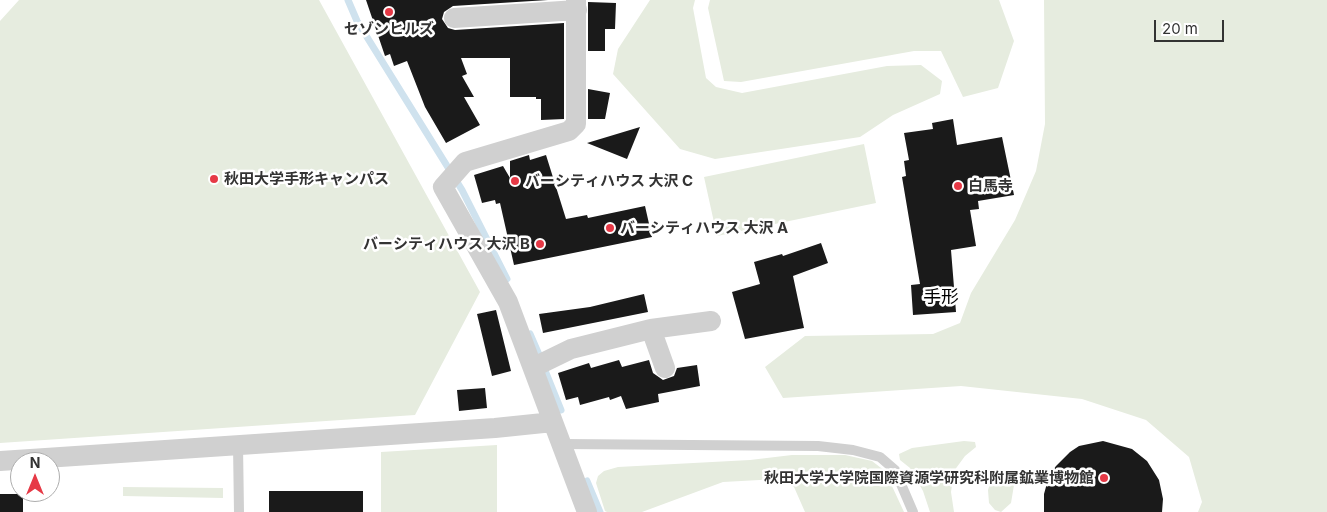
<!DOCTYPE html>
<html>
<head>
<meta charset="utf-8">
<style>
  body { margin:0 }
  #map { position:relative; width:1327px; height:512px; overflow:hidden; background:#fff; font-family:Inter,sans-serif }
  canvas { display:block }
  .north { position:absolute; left:10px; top:452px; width:50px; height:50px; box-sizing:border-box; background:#fff; border:1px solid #adadad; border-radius:50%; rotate:0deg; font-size:14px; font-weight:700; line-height:20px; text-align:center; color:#333 }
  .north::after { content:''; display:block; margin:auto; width:18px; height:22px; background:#e63946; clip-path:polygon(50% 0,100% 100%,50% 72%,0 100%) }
  .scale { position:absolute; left:1154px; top:20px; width:70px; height:22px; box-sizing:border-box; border:2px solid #333; border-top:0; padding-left:6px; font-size:15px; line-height:18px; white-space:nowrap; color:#333; -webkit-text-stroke:4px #fff; paint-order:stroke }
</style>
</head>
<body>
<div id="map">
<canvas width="1327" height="512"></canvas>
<div class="north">N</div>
<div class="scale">20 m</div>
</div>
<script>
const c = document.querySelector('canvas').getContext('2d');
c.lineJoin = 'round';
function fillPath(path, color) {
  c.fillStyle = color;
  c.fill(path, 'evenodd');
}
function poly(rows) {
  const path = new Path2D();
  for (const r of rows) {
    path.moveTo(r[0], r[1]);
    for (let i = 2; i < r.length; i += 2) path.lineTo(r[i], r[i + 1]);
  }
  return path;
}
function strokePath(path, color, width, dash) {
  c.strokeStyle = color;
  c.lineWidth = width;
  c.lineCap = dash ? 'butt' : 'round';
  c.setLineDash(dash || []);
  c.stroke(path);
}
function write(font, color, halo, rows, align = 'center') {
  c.font = font + ' Inter,"Noto Sans JP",sans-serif';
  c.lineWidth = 5;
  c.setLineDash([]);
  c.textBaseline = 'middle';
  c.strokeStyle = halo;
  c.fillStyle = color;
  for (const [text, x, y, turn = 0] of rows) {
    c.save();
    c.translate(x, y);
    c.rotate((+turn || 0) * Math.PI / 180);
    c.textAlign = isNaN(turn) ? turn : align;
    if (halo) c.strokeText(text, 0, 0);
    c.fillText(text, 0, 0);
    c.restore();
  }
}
fillPath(poly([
  [19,0,319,0,480,292,415,415,0,443,0,21],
  [650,0,695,0,693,8,706,78,716,87,742,93,887,66,921,65,942,81,940,94,893,115,860,137,715,159,680,149,613,74,618,49],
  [710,0,999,0,1014,41,998,88,963,97,941,51,914,51,741,82,724,81,708,8],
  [1044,0,1327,0,1327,512,1198,512,1202,502,1189,457,1146,420,1082,399,961,386,783,398,765,367,805,336,933,334,960,323,971,293,1015,220,1036,171,1045,124],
  [864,144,876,203,717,236,704,177],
  [964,441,975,442,976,447,965,456,954,471,951,492,954,512,930,512,923,491,910,468,900,460,899,454,912,448],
  [497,445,497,512,381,512,381,452],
  [792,455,845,455,872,461,885,471,904,512,805,512,794,487,778,479,723,482,642,512,607,512,605,511,596,483,598,476,604,471,618,467,750,460],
  [1001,471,1011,476,1014,485,1011,503,1001,512,995,510,989,503,988,490,991,480],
  [123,487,223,488,223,498,123,496]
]), '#e6ecdf');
strokePath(poly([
  [348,0,357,21,462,190,507,279],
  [530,334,540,357],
  [544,368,561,410],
  [587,481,600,512]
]), '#cfe2ee', 7);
fillPath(poly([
  [366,0,548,0,453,6,444,12,442,19,448,28,455,30,564,23,564,119,541,120,541,99,536,99,536,97,510,97,510,58,461,58,467,74,462,76,474,97,464,97,480,125,446,143,425,107,407,61,394,66,390,54,385,56],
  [588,2,616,3,615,29,605,29,605,51,588,51],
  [588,89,610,93,605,119,588,119],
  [953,119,957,145,1002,137,1014,195,978,201,979,209,970,210,976,246,951,250,956,312,913,315,911,285,920,284,902,177,906,176,904,161,909,160,904,133,933,129,932,123],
  [640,127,627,159,587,143],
  [529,155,530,160,546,155,566,219,587,215,588,218,645,206,652,237,514,265,500,203,496,204,495,200,482,203,474,175,503,166,510,178,510,161],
  [821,243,828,263,793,276,804,328,745,339,732,292,760,284,754,262,782,254,783,256],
  [644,294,648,312,543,333,539,314,590,307],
  [496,310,511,371,492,376,477,314],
  [619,360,622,367,649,360,653,373,663,380,674,376,677,368,697,365,700,386,658,394,659,402,626,409,621,396,610,400,609,397,580,405,578,397,566,400,558,373,589,363,591,368],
  [485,388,487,408,459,411,457,390],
  [1103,441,1132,449,1147,461,1159,480,1163,499,1162,512,1044,512,1044,494,1049,476,1056,466,1070,452,1079,446],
  [269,491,363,491,363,512,269,512],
  [0,494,23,494,23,512,0,512]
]), '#1a1a1a');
strokePath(poly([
  [563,444,818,446,853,450,880,457,895,470,913,512],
  [238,445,239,512]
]), '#d0d0d0', 10);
strokePath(poly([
  [454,18,577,10],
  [651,329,711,321],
  [534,367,571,349,651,329,665,368],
  [553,422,508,302,443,187,465,162,569,131,576,124,576,0],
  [0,461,495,428,553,422,587,512]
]), '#d0d0d0', 20);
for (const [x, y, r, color] of [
  [389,12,5,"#e63946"],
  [214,179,5,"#e63946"],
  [515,181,5,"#e63946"],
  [958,186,5,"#e63946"],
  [610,228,5,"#e63946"],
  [540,244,5,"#e63946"],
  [1104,478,5,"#e63946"]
]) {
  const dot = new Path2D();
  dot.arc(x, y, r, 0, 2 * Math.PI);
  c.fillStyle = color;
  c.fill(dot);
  strokePath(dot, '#fff', 2);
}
write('bold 15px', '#333', '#fff', [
  ["セゾンヒルズ",389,29,"center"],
  ["秋田大学手形キャンパス",224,179],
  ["バーシティハウス 大沢 C",525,181],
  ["白馬寺",968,186],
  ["バーシティハウス 大沢 A",620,228],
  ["バーシティハウス 大沢 B",530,244,"right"],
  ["秋田大学大学院国際資源学研究科附属鉱業博物館",1094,478,"right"]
], 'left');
write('18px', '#000', '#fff', [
  ["手形",941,298]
]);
</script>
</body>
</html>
